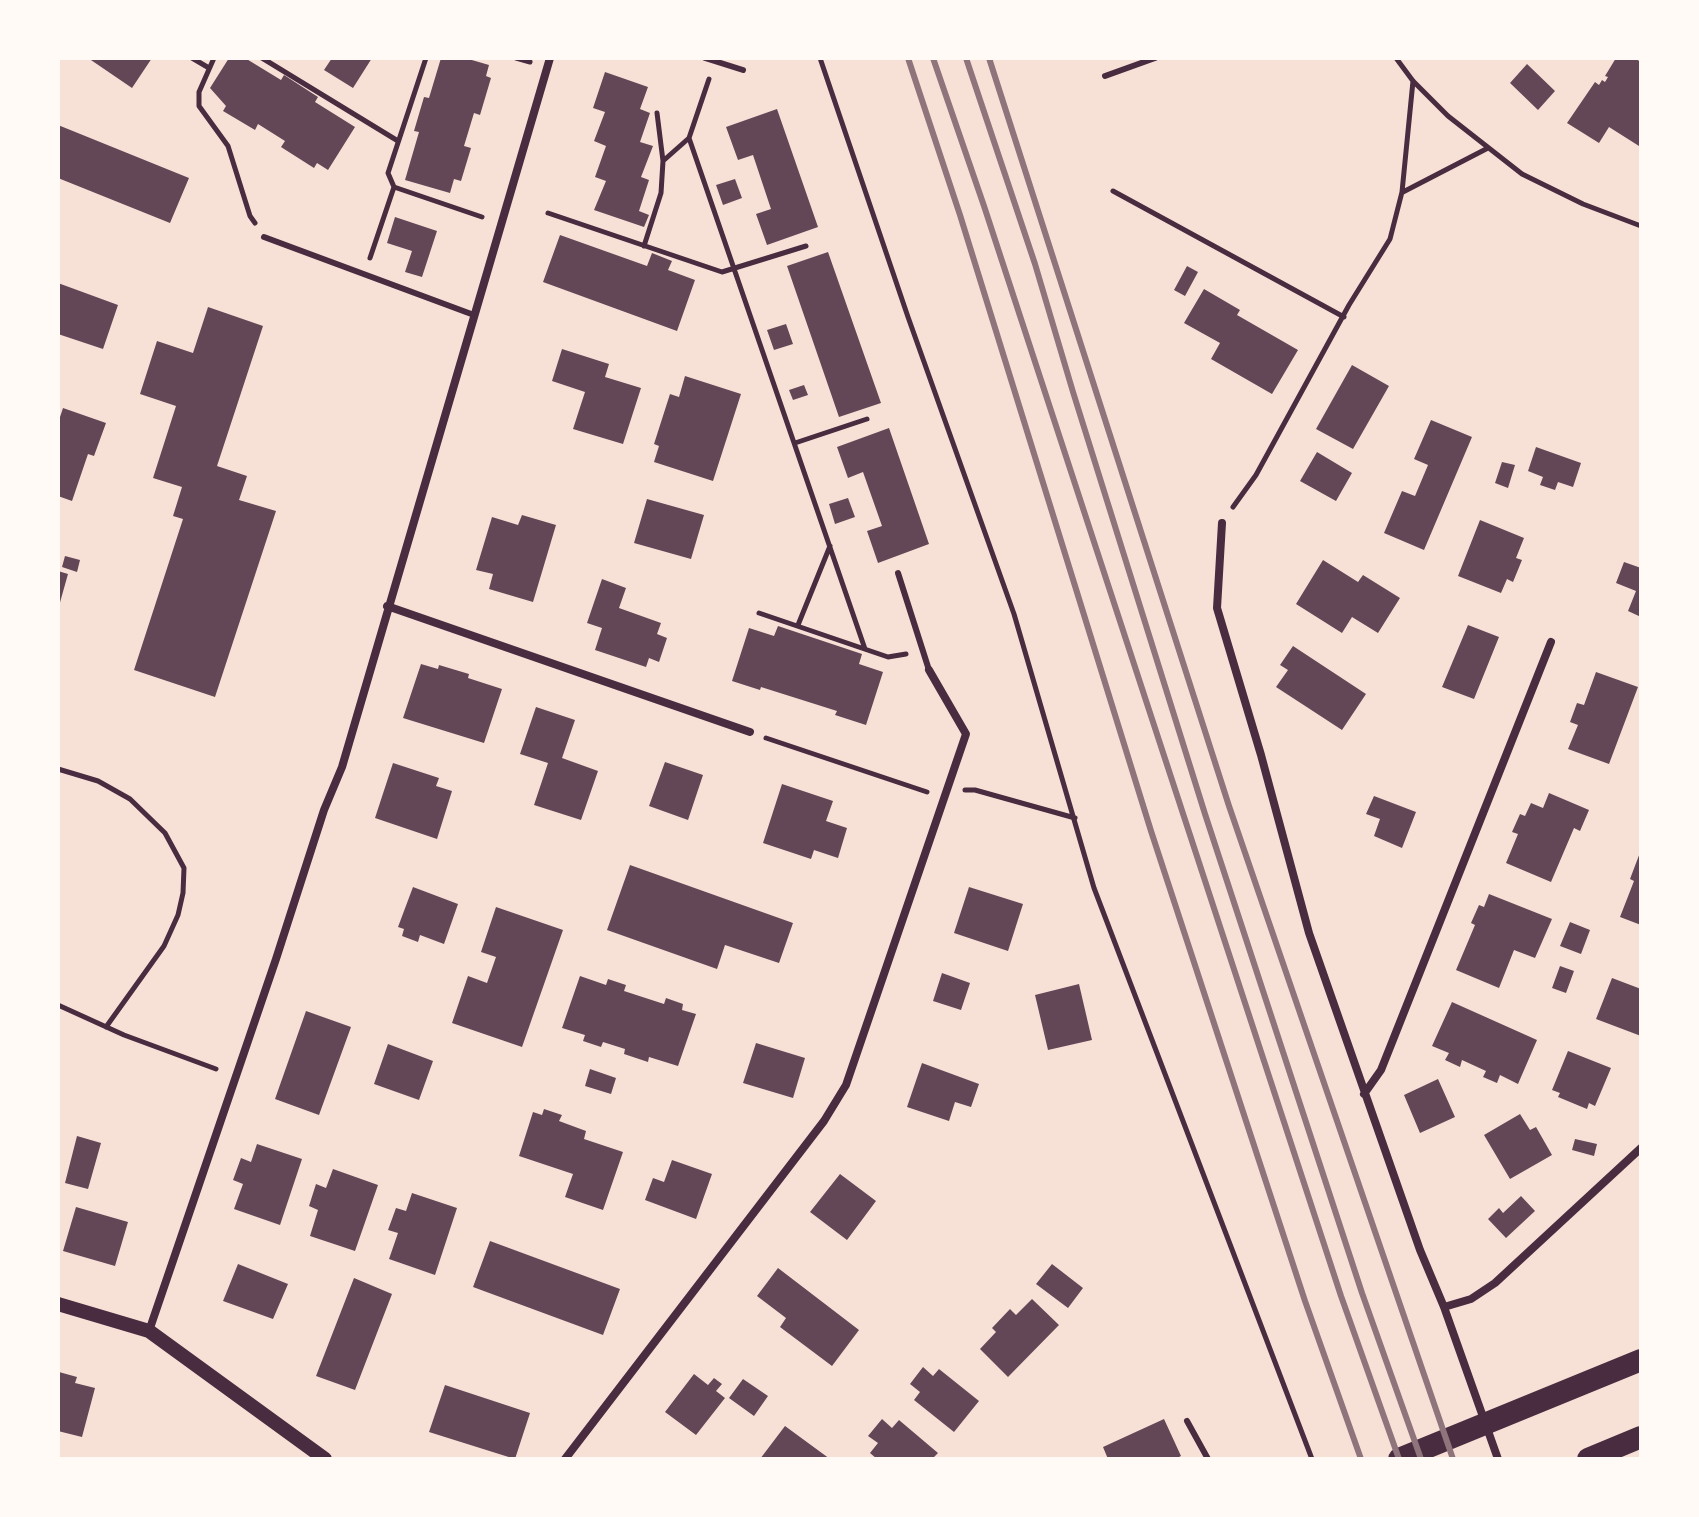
<!DOCTYPE html>
<html>
<head>
<meta charset="utf-8">
<style>
  body { margin:0 }
  #map { position:relative; width:1699px; height:1517px; overflow:hidden; background:#f7e1d7; font-family:"Alegreya Sans",sans-serif }
  canvas { display:block }
  .frame { position:absolute; inset:0; border:60px solid #fffaf5; pointer-events:none }
</style>
</head>
<body>
<div id="map">
<canvas width="1699" height="1517"></canvas>
<div class="frame"></div>
</div>
<script>
const c = document.querySelector('canvas').getContext('2d');
c.lineJoin = 'round';
function fillPath(path, color) {
  c.fillStyle = color;
  c.fill(path, 'evenodd');
}
function poly(rows) {
  const path = new Path2D();
  for (const r of rows) {
    path.moveTo(r[0], r[1]);
    for (let i = 2; i < r.length; i += 2) path.lineTo(r[i], r[i + 1]);
  }
  return path;
}
function strokePath(path, color, width, dash) {
  c.strokeStyle = color;
  c.lineWidth = width;
  c.lineCap = dash ? 'butt' : 'round';
  c.setLineDash(dash || []);
  c.stroke(path);
}
fillPath(poly([
  [88,58,152,58,132,88],
  [229,58,245,58,281,80,284,75,318,97,315,102,355,127,328,170,317,163,314,168,281,147,285,141,258,124,255,130,223,111,226,106,210,88],
  [332,58,372,58,353,88,324,70],
  [441,58,465,58,489,65,486,76,491,78,480,115,474,113,464,146,471,148,461,181,454,179,450,193,405,180,419,132,414,131,424,97,429,98],
  [1616,58,1634,58,1641,62,1639,146,1609,127,1599,143,1567,123,1595,82,1599,85,1602,80,1605,82,1608,77,1605,76],
  [1527,64,1555,91,1538,110,1510,83],
  [605,72,648,87,640,109,650,113,640,142,653,146,641,177,649,180,639,211,649,215,644,227,594,210,606,181,595,177,606,146,594,141,605,112,593,108],
  [777,109,818,227,767,245,756,214,771,209,753,155,738,160,726,127],
  [58,125,189,178,170,223,58,178],
  [735,179,742,198,723,205,716,185],
  [395,217,437,231,422,277,405,272,412,251,387,243],
  [560,235,647,266,652,253,672,261,668,270,695,280,677,331,543,282],
  [828,252,881,403,839,417,787,266],
  [1187,266,1198,272,1185,296,1174,290],
  [58,283,118,305,103,349,58,334],
  [1204,289,1240,310,1237,315,1298,350,1272,394,1211,359,1220,343,1184,323],
  [208,307,263,326,217,466,247,476,239,500,276,511,215,697,134,670,183,519,173,516,182,487,153,478,176,406,140,394,157,341,193,353],
  [786,324,793,344,774,350,767,330],
  [562,349,609,364,605,377,641,388,623,444,573,429,585,392,552,381],
  [1352,365,1389,386,1353,449,1316,429],
  [685,376,741,394,713,481,654,462,659,446,654,444,670,394,679,397],
  [804,385,808,395,793,400,789,390],
  [63,408,106,423,94,456,88,454,72,501,58,496,58,423],
  [1431,420,1472,437,1424,550,1384,533,1402,491,1415,496,1428,465,1414,459],
  [889,428,929,544,878,563,867,531,882,526,863,472,848,478,837,447],
  [1536,447,1581,463,1573,487,1558,482,1555,490,1540,485,1543,477,1528,471],
  [1317,452,1352,473,1336,501,1300,481],
  [1502,462,1515,465,1508,488,1495,483],
  [848,498,855,517,835,524,829,504],
  [647,499,704,515,691,559,634,543],
  [522,515,556,525,533,602,489,589,493,574,476,570,492,517,518,525],
  [1480,520,1524,538,1516,558,1522,560,1513,582,1507,579,1501,593,1458,576],
  [65,556,80,560,77,572,62,567],
  [1323,560,1358,582,1363,575,1400,598,1378,633,1352,617,1342,633,1296,604],
  [1624,562,1641,568,1641,617,1628,611,1636,591,1616,583],
  [58,571,68,574,59,606,58,606],
  [602,579,626,588,619,608,661,623,657,634,667,638,659,662,649,658,646,667,595,650,602,628,587,623],
  [1468,625,1499,637,1474,699,1442,687],
  [778,626,862,654,859,664,883,672,866,725,835,715,837,711,761,687,760,690,732,681,749,628,774,636],
  [1293,646,1366,694,1342,730,1276,687,1288,670,1280,665],
  [421,664,438,669,439,665,469,674,468,678,502,689,484,743,403,718],
  [1596,672,1638,687,1609,764,1568,749,1578,725,1570,722,1577,703,1584,705],
  [536,707,575,720,562,758,598,771,581,820,534,805,548,763,520,754],
  [665,762,703,775,688,820,649,806],
  [393,763,439,778,436,786,452,791,437,839,375,818],
  [782,784,833,801,826,821,847,828,838,858,814,850,811,859,763,843],
  [1549,793,1589,810,1580,831,1574,828,1551,882,1506,863,1518,834,1512,832,1520,814,1525,816,1531,803,1543,808],
  [1374,796,1416,812,1402,848,1374,836,1380,819,1366,814],
  [1641,850,1641,925,1620,917,1634,881,1630,879],
  [630,865,793,923,779,963,725,945,717,969,607,930],
  [413,887,458,904,444,944,420,935,418,942,402,936,404,929,398,927],
  [969,887,1023,904,1008,951,954,933],
  [1489,894,1552,919,1535,958,1514,950,1499,988,1456,970,1475,925,1471,923,1479,905,1484,907],
  [496,907,563,930,522,1047,452,1023,468,976,487,983,496,957,481,952],
  [1570,922,1590,930,1581,954,1560,946],
  [1560,966,1574,971,1566,993,1552,988],
  [942,973,970,983,961,1010,933,1001],
  [580,976,606,985,608,979,626,985,624,991,664,1004,666,998,683,1004,682,1010,696,1014,678,1066,649,1057,648,1062,624,1054,625,1049,603,1042,601,1047,583,1041,585,1035,562,1028],
  [1612,978,1641,989,1641,1036,1596,1019],
  [1079,984,1092,1040,1048,1050,1035,995],
  [1452,1002,1537,1040,1518,1084,1500,1075,1497,1083,1483,1077,1486,1071,1462,1060,1460,1067,1445,1060,1449,1053,1432,1046],
  [306,1011,351,1027,319,1115,275,1099],
  [756,1043,805,1058,793,1098,743,1083],
  [388,1044,433,1061,419,1100,374,1084],
  [1568,1051,1611,1068,1595,1106,1589,1103,1587,1109,1558,1097,1560,1093,1552,1090],
  [922,1063,979,1084,971,1107,955,1102,949,1121,907,1107],
  [590,1069,616,1078,611,1094,585,1086],
  [1438,1079,1455,1117,1420,1133,1404,1095],
  [544,1109,562,1115,559,1121,586,1131,584,1139,623,1152,603,1210,565,1197,573,1174,519,1156,533,1112,542,1115],
  [1520,1114,1530,1130,1536,1127,1552,1155,1510,1179,1484,1135],
  [77,1136,101,1143,88,1189,65,1183],
  [1575,1139,1597,1144,1594,1156,1572,1150],
  [257,1144,302,1159,280,1225,234,1209,243,1184,233,1180,241,1158,251,1162],
  [672,1160,712,1174,696,1219,645,1200,653,1178,664,1182],
  [333,1169,378,1185,355,1251,310,1236,318,1210,309,1206,316,1184,326,1188],
  [840,1174,876,1201,847,1240,810,1212],
  [412,1193,457,1208,435,1275,389,1259,398,1233,388,1230,396,1208,406,1211],
  [1521,1196,1535,1211,1506,1238,1488,1219,1499,1208,1503,1213],
  [76,1207,128,1222,115,1266,63,1251],
  [490,1241,620,1289,603,1335,473,1287],
  [238,1264,288,1284,273,1319,223,1301],
  [1052,1264,1083,1288,1068,1308,1036,1284],
  [778,1268,859,1330,832,1366,780,1327,786,1318,757,1296],
  [354,1278,392,1294,355,1390,316,1376],
  [1032,1299,1059,1325,1008,1377,980,1349,996,1332,992,1328,1010,1309,1016,1315],
  [923,1367,933,1376,939,1369,979,1401,954,1432,914,1400,920,1392,910,1384],
  [59,1372,77,1377,75,1383,95,1388,82,1437,58,1431],
  [694,1374,708,1385,714,1378,722,1384,716,1391,725,1398,696,1435,665,1412],
  [743,1379,768,1396,754,1416,729,1398],
  [445,1385,530,1413,515,1459,429,1432],
  [882,1419,892,1428,899,1420,938,1453,932,1459,877,1459,870,1453,878,1443,868,1436],
  [1164,1419,1181,1456,1175,1459,1108,1459,1103,1447],
  [785,1426,830,1459,760,1459]
]), '#644757');
strokePath(poly([
  [192,58,209,68],
  [214,58,199,92,199,106,228,146,250,216,255,223],
  [262,58,398,141],
  [516,58,530,62],
  [820,58,908,317,1014,614,1094,888,1312,1459],
  [1396,58,1413,81,1448,116,1522,174,1583,204,1641,226],
  [709,79,689,138,865,649],
  [663,161,689,138],
  [394,187,482,217],
  [1113,191,1344,317],
  [1403,192,1488,148],
  [548,213,722,272,806,246],
  [644,246,661,193,663,161,657,113],
  [370,258,394,187,388,173,426,58],
  [795,443,867,419],
  [1233,507,1256,475,1349,305,1390,239,1402,192,1413,81],
  [759,613,888,657,906,654],
  [798,625,830,546],
  [766,738,927,792],
  [58,769,98,781,130,799,165,833,184,868,183,893,178,915,164,946,106,1027],
  [965,790,975,790,1075,818],
  [58,1005,124,1035,216,1069]
]), '#4a2c40', 5);
strokePath(poly([
  [705,58,743,70],
  [1105,76,1155,58],
  [264,237,474,315],
  [898,573,929,670],
  [1187,1421,1208,1459]
]), '#4a2c40', 6);
strokePath(poly([
  [1222,523,1217,608,1261,755,1309,933,1420,1250,1444,1307,1498,1459],
  [387,606,750,732],
  [1364,1094,1381,1070,1551,642],
  [1444,1307,1471,1299,1495,1283,1641,1148],
  [149,1331,276,959,324,810,342,767,550,58],
  [565,1459,824,1121,846,1085,966,734,929,670]
]), '#4a2c40', 8);
strokePath(poly([
  [58,1304,149,1331,325,1459]
]), '#4a2c40', 14);
strokePath(poly([
  [1399,1459,1641,1360],
  [1588,1459,1641,1437]
]), '#4a2c40', 22);
strokePath(poly([
  [908,58,960,215,1151,831,1305,1301,1361,1459],
  [933,58,984,206,1341,1296,1399,1459],
  [966,58,1035,264,1073,392,1205,814,1362,1293,1421,1459],
  [989,58,1229,806,1453,1459]
]), '#8f747c', 6);
</script>
</body>
</html>
